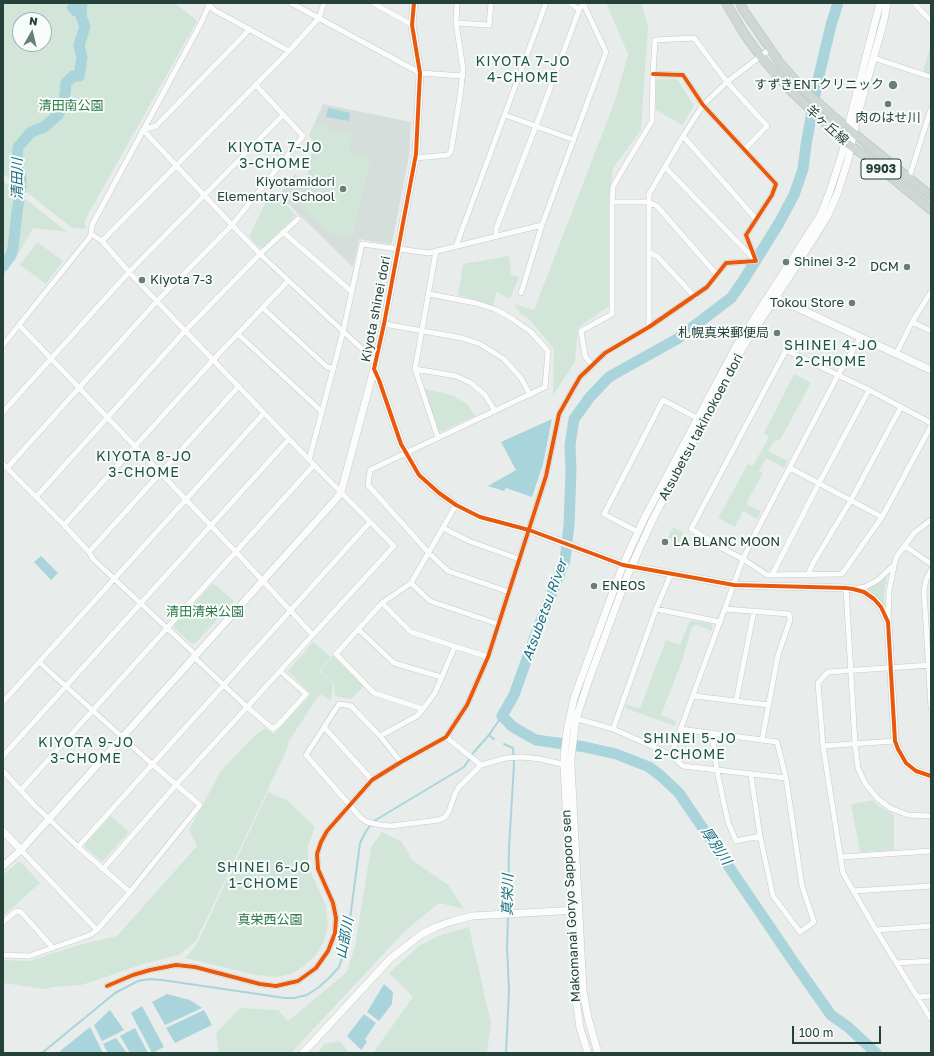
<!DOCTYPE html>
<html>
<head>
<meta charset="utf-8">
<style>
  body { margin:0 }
  #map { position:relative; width:934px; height:1056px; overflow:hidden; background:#e8edeb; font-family:"Golos Text",sans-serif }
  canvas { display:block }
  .frame { position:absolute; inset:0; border:4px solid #24423a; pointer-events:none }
  .north { position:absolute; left:12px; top:12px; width:40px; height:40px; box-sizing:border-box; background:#f7fbf9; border:1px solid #a3b1ad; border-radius:50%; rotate:8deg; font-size:11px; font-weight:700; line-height:16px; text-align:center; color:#24423a }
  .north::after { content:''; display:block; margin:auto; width:14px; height:18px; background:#697e78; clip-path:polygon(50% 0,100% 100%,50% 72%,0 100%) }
  .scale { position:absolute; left:792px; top:1026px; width:89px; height:18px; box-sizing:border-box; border:2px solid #24423a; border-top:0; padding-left:5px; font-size:12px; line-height:14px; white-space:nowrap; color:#24423a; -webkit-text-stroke:3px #f7fbf9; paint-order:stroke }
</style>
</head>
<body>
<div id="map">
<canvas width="934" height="1056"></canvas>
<div class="frame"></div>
<div class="north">N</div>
<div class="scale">100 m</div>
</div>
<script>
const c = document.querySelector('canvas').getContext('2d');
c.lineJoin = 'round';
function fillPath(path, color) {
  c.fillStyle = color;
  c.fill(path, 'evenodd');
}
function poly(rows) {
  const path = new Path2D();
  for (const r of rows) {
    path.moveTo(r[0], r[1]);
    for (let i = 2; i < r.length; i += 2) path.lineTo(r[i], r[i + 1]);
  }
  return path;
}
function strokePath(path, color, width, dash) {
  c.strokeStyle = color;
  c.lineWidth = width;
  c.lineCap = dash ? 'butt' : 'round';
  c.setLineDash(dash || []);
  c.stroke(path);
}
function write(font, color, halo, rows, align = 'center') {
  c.font = font + ' "Golos Text","Noto Sans JP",sans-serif';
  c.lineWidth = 4;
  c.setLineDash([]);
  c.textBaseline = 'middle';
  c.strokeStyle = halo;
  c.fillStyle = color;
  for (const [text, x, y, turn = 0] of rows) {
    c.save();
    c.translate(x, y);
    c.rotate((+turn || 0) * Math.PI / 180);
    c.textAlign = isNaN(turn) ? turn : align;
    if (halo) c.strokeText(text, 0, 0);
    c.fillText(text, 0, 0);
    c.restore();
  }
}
fillPath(poly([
  [323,104,411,122,409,156,392,243,390,244,359,239,353,267,279,195,295,174,306,183,312,152,318,144,309,136]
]), '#d6dedb');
fillPath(poly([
  [3,3,175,3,197,21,84,222,86,227,85,229,72,228,3,173],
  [20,20,44,20,44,44,20,44],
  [606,3,641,3,648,26,641,130,613,168,609,204,609,306,578,328,575,362,553,395,554,349,528,318,520,313,514,304,534,310,615,101,628,54],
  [930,48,931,49,931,75,923,72],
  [658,79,675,79,678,81,693,104,694,106,682,125,656,110,656,81],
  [315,124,330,127,330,132,335,133,336,130,352,133,349,153,371,157,352,238,331,234,301,207,319,143,310,137],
  [3,181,67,232,33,228,15,260,3,276],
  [271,191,296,215,262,248,259,247,249,237],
  [37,242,63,261,46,284,20,265],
  [509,256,511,275,519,277,510,299,496,292,493,306,458,295,463,264],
  [794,374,811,383,780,440,774,441,768,451,788,461,784,468,766,458,759,471,763,473,747,502,748,505,761,511,757,519,743,511,735,527,718,518,748,464,753,466,769,437,764,433],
  [423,389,444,393,454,396,467,404,475,416,440,432,437,431],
  [673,527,683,532,679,542,668,537],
  [886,577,887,578,884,593,884,603,883,604,875,595,867,589,868,587,878,582],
  [213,583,234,601,196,643,192,644,174,628,174,625],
  [690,620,711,624,713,626,711,631,697,625,692,627,681,664,661,715,676,721,675,726,625,708,626,704,637,708,640,708,666,640,680,645],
  [313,642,331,657,319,671,333,683,331,701,322,695,319,695,289,741,287,749,196,941,179,955,143,964,91,982,81,985,52,987,45,989,3,983,3,960,29,961,79,945,117,936,197,846,189,830,221,771,253,737,265,728,274,734,311,694,288,671],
  [333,656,364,686,351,699,335,696,334,683,320,671],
  [268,792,288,801,315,827,308,846,308,866,326,906,328,926,324,941,316,955,304,966,291,974,276,977,256,975,185,958,196,946],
  [873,800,876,804,894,815,894,850,860,852,851,804],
  [111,816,129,832,103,861,101,861,85,847,85,844],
  [382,832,402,842,412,860,448,885,464,909,439,903,405,931,291,1053,219,1053,216,1033,240,1008,278,1010,288,1021,346,973,355,947,371,847],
  [18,862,21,862,40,883,3,916,3,875],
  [469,927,491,1023,487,1053,373,1053,413,997,389,973,419,946,438,936],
  [339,1041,350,1053,318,1053,324,1044]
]), '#d1e6d8');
fillPath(poly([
  [70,3,89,3,87,4,84,19,87,28,85,33,84,40,79,45,78,41,80,36,81,21,78,16,73,16,67,9,67,6],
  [328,108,350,113,349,121,326,117],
  [552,419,543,464,532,497,506,488,504,491,488,486,516,470,501,442],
  [41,556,58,573,51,580,34,562],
  [384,984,393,992,392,1004,379,1021,367,1012],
  [167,994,190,1000,202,1008,165,1025,152,1002],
  [142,1006,164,1047,152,1053,131,1013],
  [110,1010,124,1030,102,1041,94,1025],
  [204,1010,212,1025,175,1043,166,1028],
  [364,1014,376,1023,365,1039,367,1042,361,1050,347,1036],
  [90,1027,103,1053,61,1053,60,1051],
  [135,1028,148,1053,130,1053,120,1036],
  [116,1038,127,1053,108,1053,103,1044]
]), '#a9d4db');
strokePath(poly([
  [489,735,494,739],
  [504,744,513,748,514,765,509,848,508,912],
  [42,1053,115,993,138,981,149,979,162,980,285,998,294,998,307,995,319,987,329,978,339,967,344,953,347,942,360,843,366,831,374,821,464,767,474,752,489,735,502,716],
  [506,1053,509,991,507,946,508,916]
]), '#a9d4db', 2);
strokePath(poly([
  [838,3,831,25,817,84,806,145,803,169,794,195,779,223,743,281,731,298,677,339,609,377,590,397,574,419,570,445,571,470,569,525,565,560,538,628,514,695,502,716,513,727,536,740,585,747,616,754,649,767,661,776,679,793,795,964,831,1015,848,1027,876,1053],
  [3,266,11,255,13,248,17,212,21,186,21,178,17,162,18,147,31,132,44,127,58,115,64,103,66,83,73,76,79,76,82,58,79,45,85,27,81,16,82,3]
]), '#a9d4db', 11);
const minor = poly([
  [207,3,214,10,289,51],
  [291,3,420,73,463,76],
  [373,3,412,25],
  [570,3,579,10,581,6],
  [914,3,931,21],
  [456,23,489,25,491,3],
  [250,29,156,126,143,130,232,225,260,254,375,361],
  [874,58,931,77],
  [505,115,574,140],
  [683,136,756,219],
  [415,158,448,155,451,151,460,97,463,69,456,23,457,3],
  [665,167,753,258],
  [909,178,931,109],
  [612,202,648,202,657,206,717,275],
  [283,232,351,291],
  [91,234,102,241,129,272,213,360,314,465,394,546,176,785,103,869],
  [496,236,496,229,536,126,579,10],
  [102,241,289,51,319,18,324,3],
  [456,246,546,3],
  [436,251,415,369,438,438],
  [649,252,658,257,695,297],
  [521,293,542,225],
  [429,294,476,303,497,310,514,320,531,332,548,351,545,387,370,470,368,485,428,552,448,571,509,592],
  [263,308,327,367,333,368],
  [912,322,931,331],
  [384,324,462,338,480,344,504,359,521,378,530,395],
  [19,325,236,552,313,635],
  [649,327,649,194,683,136,703,105,727,82,770,49],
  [238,334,321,411],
  [3,345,19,325,89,238,91,234,92,225,201,23,210,3],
  [896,354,912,322,931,292],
  [592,365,585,356,581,331,612,314,612,202,613,187,620,174,652,121,653,74,655,40,694,38,727,82,767,126,744,150],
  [415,369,456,376,471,383,485,395,495,411],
  [3,412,129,272,283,115],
  [931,423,869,390,786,350,691,529,722,548,743,559,767,575,842,574,882,517,931,426],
  [309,460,343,332,362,244,429,253,542,225,606,52,583,3],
  [3,464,64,525,89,552,93,559,196,655],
  [7,468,157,301,232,225,303,136,255,84],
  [790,468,882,517],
  [36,497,185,331,260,254,298,219],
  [64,525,213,360,288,281],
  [443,528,469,541,519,559],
  [638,532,604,514,663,400,697,418],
  [905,546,931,564],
  [89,552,239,386],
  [931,570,926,580,924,591,931,707],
  [772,575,819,483,869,390],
  [808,575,812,565,851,500,901,407],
  [411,583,430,601,498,624],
  [846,588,855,744,858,768,865,783,877,798,890,808,908,815,931,816],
  [854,589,865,587,878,580,894,565,897,556,914,533,931,520],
  [382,603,411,632,488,657],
  [656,609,720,622],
  [725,609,789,614,790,620,778,655,762,740],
  [888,619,889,591,894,566],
  [359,630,394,663,441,677],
  [194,657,247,707,273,729,280,723,306,694,280,671],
  [931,665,828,672,818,683,823,746,843,873,876,930,931,1019],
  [694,696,769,705],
  [736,701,754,611],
  [3,702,264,413],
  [423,709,374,693,336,654,382,603,411,583,456,505],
  [574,718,613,729,652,746,671,755,743,559,756,532,838,375,860,338],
  [324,727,372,780],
  [613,729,656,609,671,574],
  [680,729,777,742,786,778,802,886,814,922,800,932,773,896,760,836,751,775],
  [712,733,717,771,728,822,736,841,760,836],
  [380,736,417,716,423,709,435,693,455,646],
  [446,737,481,765],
  [823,746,895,741],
  [671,755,683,766,786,778],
  [3,756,289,439],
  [401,762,380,736,351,706,339,704,306,755,361,818,367,822,381,825,391,826,439,820,445,817,449,811,455,794,458,788,481,765,506,758,522,757,540,759,566,765],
  [3,771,34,805,49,819,78,847,130,892],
  [21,790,314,465],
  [78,847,370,522],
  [21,850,97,930],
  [841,857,931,851],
  [853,891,931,886],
  [3,922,16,911,21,912,53,948],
  [876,930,931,926],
  [3,955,29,956,90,935,97,930,130,892,200,805,152,764,39,662],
  [896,963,931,961],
  [107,986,133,975,150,970,176,965,195,967,260,984,276,986,298,981,316,968,328,951,335,933,336,918,333,903,318,869,317,854,321,842,327,831,372,780,401,762,446,737,467,705,488,657,546,476,559,414,573,389,580,377,605,353,649,327,707,287,726,263,756,261,746,235,772,195,776,184,703,105,683,75,653,74],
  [917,997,931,996]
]);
const tertiary = poly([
  [414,3,412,25,420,73,416,154,384,324,374,369,379,380,401,444,419,475,439,493,456,505,480,517,529,530,623,565,734,585,846,588,853,589,864,592,874,599,881,607,888,622,895,741,898,749,906,763,916,771,931,776],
  [770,295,931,370],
  [3,831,21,850],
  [3,866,21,850,337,498,341,492,374,369],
  [303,1053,390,959,405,947,422,934,436,927,453,921,472,916,577,910]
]);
const secondary = poly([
  [588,1053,580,1028,576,1000,564,765,564,757,567,731,574,698,620,573,627,556,645,517,737,345,820,216,830,191,842,154,851,115,880,3],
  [598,1053,588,1018,583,990,571,766,571,758,576,719,588,682,628,574,652,521,718,394,743,347,791,274,827,217,838,192,848,160,856,121,884,20,887,3]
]);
const primary = poly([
  [726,3,745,35,761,57,789,89,845,142,864,155,931,210],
  [740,3,744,11,780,63,804,90,835,118,931,196]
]);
strokePath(minor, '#c5cac8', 6);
strokePath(tertiary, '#c5cac8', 8);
strokePath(secondary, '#c3cbc8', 8);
strokePath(primary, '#c3ccc9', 10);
strokePath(minor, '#fcfcfc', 5);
strokePath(tertiary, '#fcfcfc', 7);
strokePath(secondary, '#fcfcfc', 7);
strokePath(primary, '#cfd7d5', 8);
strokePath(poly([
  [414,3,412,25,420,73,416,154,384,324,374,369,379,380,401,444,419,475,439,493,456,505,480,517,529,530,623,565,734,585,846,588,853,589,864,592,874,599,881,607,888,622,895,741,898,749,906,763,916,771,931,776],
  [107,986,133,975,150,970,176,965,195,967,260,984,276,986,298,981,316,968,328,951,335,933,336,918,333,903,318,869,317,854,321,842,327,831,372,780,401,762,446,737,467,705,488,657,546,476,559,414,573,389,580,377,605,353,649,327,707,287,726,263,756,261,746,235,772,195,776,184,703,105,683,75,653,74]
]), '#e8590c', 4);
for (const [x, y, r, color] of [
  [893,85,5,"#697e78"],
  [888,104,4,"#697e78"],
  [343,189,4,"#697e78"],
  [786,262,4,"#697e78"],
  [907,267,4,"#697e78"],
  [142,280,4,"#697e78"],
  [852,303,4,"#697e78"],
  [777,333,4,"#697e78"],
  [665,542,4,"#697e78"],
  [594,586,4,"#697e78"]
]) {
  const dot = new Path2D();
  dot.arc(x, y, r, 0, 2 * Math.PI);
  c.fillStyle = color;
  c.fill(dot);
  strokePath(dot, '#f7fbf9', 1.5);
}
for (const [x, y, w] of [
  [881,169,40]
]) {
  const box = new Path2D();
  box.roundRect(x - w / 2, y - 10, w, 20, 3);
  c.fillStyle = '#f7fbf9';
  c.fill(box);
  strokePath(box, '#24423a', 1);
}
write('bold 12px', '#24423a', null, [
  ["9903",881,169]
]);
write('13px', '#24423a', '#f7fbf9', [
  ["すずきENTクリニック",884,85],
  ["肉のはせ川",888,118,"center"],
  ["Kiyotamidori",335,182],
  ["Elementary School",335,197],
  ["Shinei 3-2",794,262,"left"],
  ["DCM",899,267],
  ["Kiyota 7-3",150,280,"left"],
  ["Tokou Store",844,303],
  ["札幌真栄郵便局",769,333],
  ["LA BLANC MOON",673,542,"left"],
  ["ENEOS",602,586,"left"]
], 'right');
write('13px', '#2d7a4b', '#f7fbf9', [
  ["清田南公園",71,106],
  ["清田清栄公園",205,612],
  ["真栄西公園",270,920]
]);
write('13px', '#24423a', '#f7fbf9', [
  ["羊ヶ丘線",827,125,42],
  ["Kiyota shinei dori",376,309,-79],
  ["Atsubetsu takinokoen dori",701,427,-62],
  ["Makomanai Goryo Sapporo sen",571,906,-93]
]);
c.letterSpacing = '1px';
write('14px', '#1f5548', '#f7fbf9', [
  ["KIYOTA 7-JO",523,62],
  ["4-CHOME",523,78],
  ["KIYOTA 7-JO",275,148],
  ["3-CHOME",275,164],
  ["SHINEI 4-JO",831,346],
  ["2-CHOME",831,362],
  ["KIYOTA 8-JO",144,457],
  ["3-CHOME",144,473],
  ["SHINEI 5-JO",690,739],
  ["2-CHOME",690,755],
  ["KIYOTA 9-JO",86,743],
  ["3-CHOME",86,759],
  ["SHINEI 6-JO",264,868],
  ["1-CHOME",264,884]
]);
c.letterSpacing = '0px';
write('italic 14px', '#1c6f80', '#f7fbf9', [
  ["清田川",18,179,-90],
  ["Atsubetsu River",545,610,-70],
  ["厚別川",716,846,56],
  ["真栄川",508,895,-89],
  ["山部川",345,938,-79]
]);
</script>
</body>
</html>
